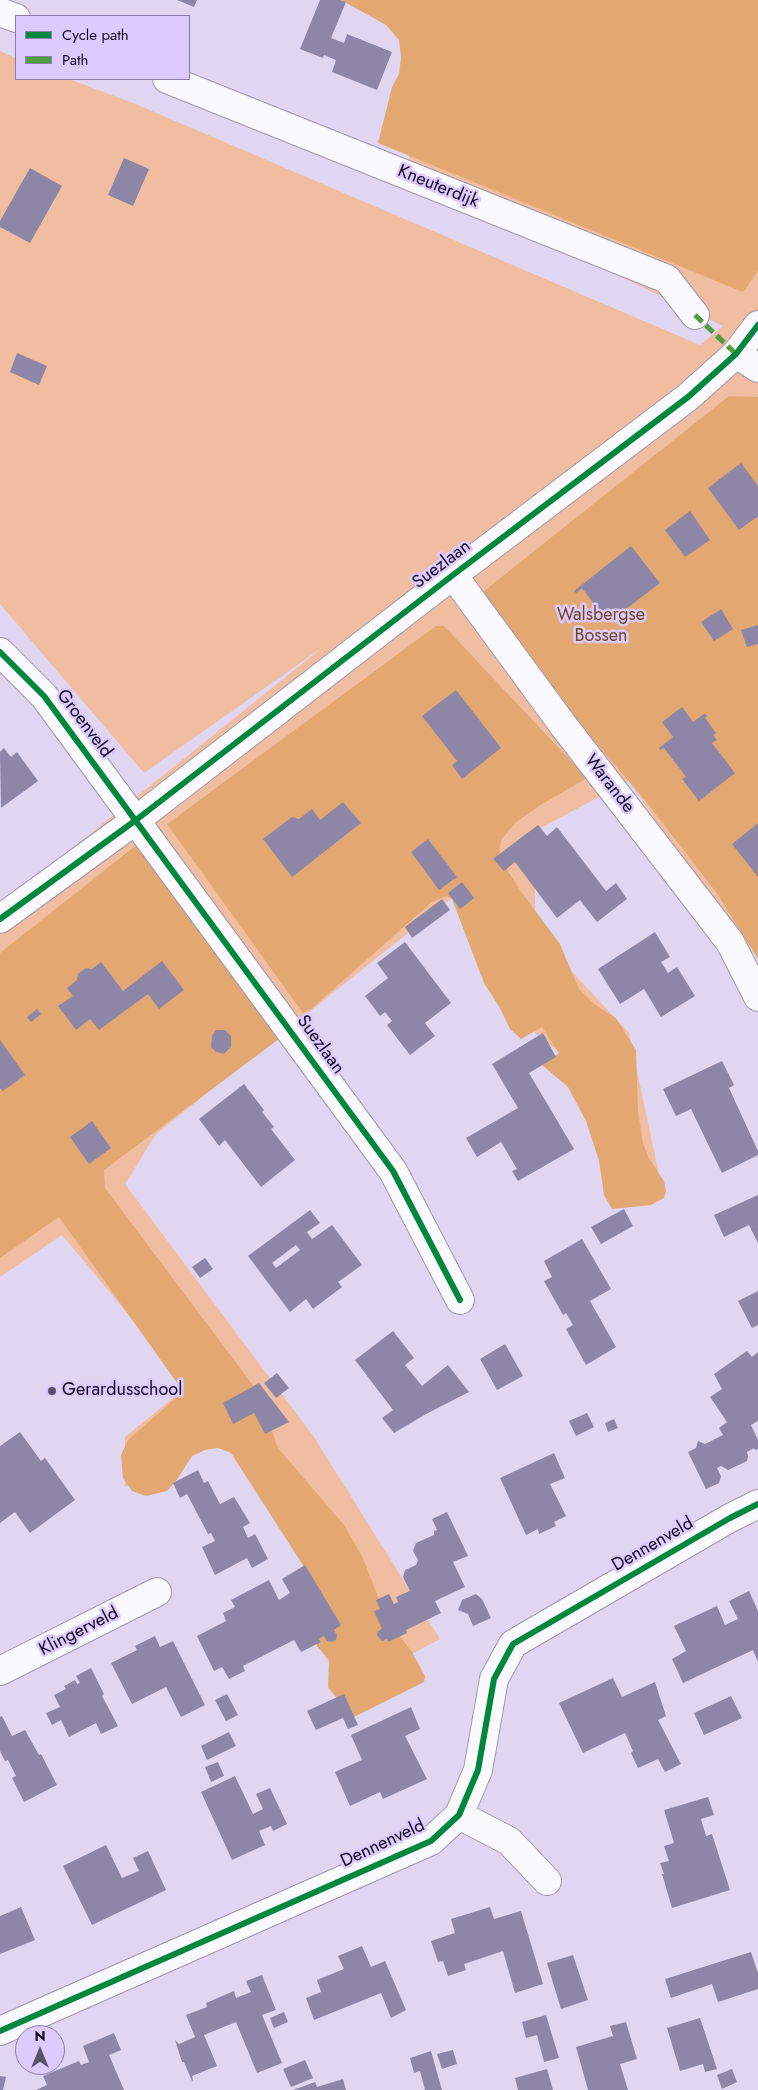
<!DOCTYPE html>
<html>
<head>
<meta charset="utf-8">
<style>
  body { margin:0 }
  #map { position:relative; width:758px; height:2090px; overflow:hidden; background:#e0d6f2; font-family:Jost,sans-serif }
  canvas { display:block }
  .legend { position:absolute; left:15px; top:15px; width:175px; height:65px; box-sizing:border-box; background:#ddcafe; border:1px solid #8b7da3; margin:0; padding:6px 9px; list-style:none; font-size:15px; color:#110a1b }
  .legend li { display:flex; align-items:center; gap:10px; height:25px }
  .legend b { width:25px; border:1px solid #8b7da3 }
  .north { position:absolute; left:15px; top:2025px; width:50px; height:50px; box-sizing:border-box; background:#ddcafe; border:1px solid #8b7da3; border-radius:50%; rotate:0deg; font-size:14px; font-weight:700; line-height:20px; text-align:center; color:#110a1b }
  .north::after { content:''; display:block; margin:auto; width:18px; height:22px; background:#595166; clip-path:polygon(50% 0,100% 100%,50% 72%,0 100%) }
</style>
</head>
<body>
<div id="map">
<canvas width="758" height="2090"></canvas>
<ul class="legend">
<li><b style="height:6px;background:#00873e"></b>Cycle path</li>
<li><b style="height:6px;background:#4d9f40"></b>Path</li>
</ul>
<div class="north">N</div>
</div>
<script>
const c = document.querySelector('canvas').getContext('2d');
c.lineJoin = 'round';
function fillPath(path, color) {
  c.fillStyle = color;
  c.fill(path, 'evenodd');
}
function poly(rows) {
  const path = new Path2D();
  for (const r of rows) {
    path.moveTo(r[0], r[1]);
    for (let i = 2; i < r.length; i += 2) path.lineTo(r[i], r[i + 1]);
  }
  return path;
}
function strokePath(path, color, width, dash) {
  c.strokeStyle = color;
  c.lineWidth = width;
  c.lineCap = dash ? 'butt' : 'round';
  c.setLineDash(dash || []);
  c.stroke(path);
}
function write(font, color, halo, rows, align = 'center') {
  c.font = font + ' Jost,sans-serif';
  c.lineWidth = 5;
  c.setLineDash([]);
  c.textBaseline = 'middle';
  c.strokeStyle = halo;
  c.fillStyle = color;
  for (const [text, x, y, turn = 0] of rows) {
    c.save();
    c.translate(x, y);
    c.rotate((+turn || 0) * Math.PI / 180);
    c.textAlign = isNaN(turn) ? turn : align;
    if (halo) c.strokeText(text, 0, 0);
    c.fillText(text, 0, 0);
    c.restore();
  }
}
fillPath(poly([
  [758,0,758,938,755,932,727,927,629,781,535,831,535,932,629,1033,661,1184,598,1083,535,1033,472,882,156,1134,125,1184,314,1437,440,1639,346,1689,314,1639,314,1538,220,1437,125,1487,125,1437,188,1386,62,1235,0,1277,0,906,323,647,144,773,0,604,0,51,16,58,16,79,69,79,133,103,700,345,723,326,409,175,409,24]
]), '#f0bda0');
fillPath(poly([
  [341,0,758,0,758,271,743,292,378,143,392,87,399,74,401,58,399,40,386,25],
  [729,396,758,397,758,959,716,892,644,799,577,721,479,595],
  [436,626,444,626,587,778,539,806,515,823,501,840,499,857,520,890,560,944,579,989,594,1004,616,1018,636,1050,638,1111,643,1143,648,1157,664,1181,666,1191,664,1198,651,1205,612,1209,604,1195,599,1161,586,1121,568,1087,542,1065,559,1053,542,1027,521,1039,510,1029,500,1008,484,983,452,899,446,896,432,902,311,1009,303,1013,167,824],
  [139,843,283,1036,104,1170,105,1188,258,1392,278,1448,344,1525,363,1558,386,1618,412,1652,425,1676,424,1682,352,1718,328,1687,329,1660,317,1646,315,1592,306,1570,231,1453,218,1448,205,1450,192,1456,176,1481,167,1491,146,1496,132,1491,123,1478,121,1455,128,1440,177,1397,180,1387,59,1217,0,1258,0,953]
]), '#e3a872');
fillPath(poly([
  [177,0,197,0,194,7],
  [320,0,340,0,346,2,331,38,344,43,347,34,392,52,377,90,332,72,336,60,324,55,323,58,300,49],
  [124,158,149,169,133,206,108,195],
  [30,168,62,186,30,243,0,227,0,221],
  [17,353,47,366,39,385,10,372],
  [741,463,758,486,758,518,757,517,739,530,708,488],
  [690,511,710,540,685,557,665,530],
  [631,546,660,583,608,623,582,588,576,593,574,591],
  [721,609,733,629,714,641,701,622],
  [758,625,758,644,747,647,741,630],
  [456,690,501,748,462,779,452,765,457,761,422,716],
  [682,707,693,722,705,713,707,716,705,718,716,733,713,735,717,740,712,743,735,773,699,801,682,779,686,777,664,748,660,750,659,748,673,737,662,722],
  [4,748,11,757,17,752,38,781,1,808,0,752],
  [343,802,361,823,292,877,263,839,292,817,299,819,312,809,320,820],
  [758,823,758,877,732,844],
  [538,825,547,836,557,827,606,891,616,883,627,899,597,922,580,900,557,918,515,862,504,871,493,859],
  [428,839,457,877,439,890,411,852],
  [462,882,474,898,460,909,448,893],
  [442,899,450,910,412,938,405,927],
  [655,932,670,957,661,962,668,973,677,967,695,996,661,1017,644,989,620,1004,598,969],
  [405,942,451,1003,425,1023,435,1036,410,1055,387,1025,392,1021,385,1012,380,1016,365,996,388,978,377,963],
  [162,961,184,990,159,1009,148,994,99,1030,90,1019,76,1030,58,1006,73,996,67,988,77,980,78,974,86,968,92,969,101,962,123,991],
  [37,1009,41,1014,31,1022,27,1017],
  [216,1030,225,1030,231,1036,231,1047,224,1054,216,1052,211,1047,212,1036],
  [543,1033,556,1057,529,1073,574,1149,518,1181,512,1171,517,1169,501,1142,477,1157,466,1138,518,1108,492,1064],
  [0,1040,25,1075,3,1091,0,1088],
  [722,1061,734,1085,729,1088,758,1151,758,1155,722,1173,691,1109,676,1116,663,1089],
  [244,1084,264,1110,262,1112,274,1127,271,1129,295,1160,261,1187,225,1140,219,1146,199,1119],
  [92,1121,111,1148,89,1164,70,1137],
  [758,1195,758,1243,749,1225,724,1237,714,1215],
  [624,1209,633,1226,601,1244,591,1227],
  [310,1210,320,1223,307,1232,312,1239,332,1225,362,1265,338,1282,342,1287,313,1309,306,1299,290,1312,248,1256],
  [296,1245,300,1250,276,1268,272,1263],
  [582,1239,611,1289,590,1301,616,1347,586,1365,566,1329,573,1325,566,1313,563,1315,544,1281,552,1277,544,1261],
  [205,1258,213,1269,200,1278,192,1267],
  [758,1291,758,1325,752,1328,738,1301],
  [393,1331,414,1358,405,1365,422,1386,448,1365,469,1392,426,1414,394,1433,382,1418,393,1410,355,1360],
  [505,1344,523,1376,497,1390,480,1359],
  [747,1351,752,1357,758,1352,758,1421,751,1425,758,1440,758,1449,755,1450,754,1448,747,1452,748,1456,747,1461,728,1470,721,1466,717,1468,721,1476,719,1483,706,1489,688,1452,696,1448,698,1441,705,1444,723,1435,719,1428,727,1422,710,1397,722,1389,714,1374],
  [277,1373,289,1388,276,1398,264,1383],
  [259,1383,289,1422,265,1434,254,1413,233,1424,223,1403],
  [587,1413,594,1427,576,1436,569,1421],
  [614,1419,618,1428,608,1432,605,1423],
  [20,1432,41,1461,45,1458,75,1500,30,1533,15,1512,0,1523,0,1446],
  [554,1453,565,1478,550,1484,566,1516,554,1522,556,1526,539,1534,538,1529,526,1535,500,1478],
  [198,1470,204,1483,208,1481,220,1504,234,1497,250,1523,243,1527,248,1538,255,1534,268,1559,252,1568,247,1558,215,1575,202,1547,215,1541,211,1533,208,1534,187,1494,180,1498,173,1483],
  [447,1512,468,1556,453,1562,465,1587,435,1601,441,1613,406,1630,407,1633,388,1642,387,1639,382,1641,377,1635,378,1631,382,1629,374,1611,380,1609,376,1600,389,1594,394,1604,398,1602,396,1597,410,1591,403,1577,405,1570,416,1565,418,1560,413,1551,416,1543,434,1535,434,1531,437,1530,432,1519],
  [305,1565,341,1625,334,1630,337,1635,336,1640,332,1642,327,1641,324,1636,319,1639,321,1642,301,1652,294,1640,243,1666,245,1671,229,1679,222,1667,214,1671,197,1636,226,1621,223,1613,235,1607,231,1600,269,1580,279,1600,290,1593,282,1579],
  [749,1591,758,1611,758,1662,753,1650,683,1683,672,1659,686,1651,674,1626,717,1606,725,1625,727,1624,738,1619,729,1601],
  [476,1594,482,1599,491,1618,473,1626,468,1614,458,1610,462,1600],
  [155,1636,160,1647,173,1641,205,1705,181,1717,166,1687,132,1704,111,1663,137,1650,135,1646],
  [91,1668,104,1694,102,1696,118,1726,101,1734,96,1723,69,1737,61,1720,52,1725,46,1713,60,1707,54,1695,66,1689,64,1686,75,1680,77,1684,80,1683,76,1676],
  [613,1678,622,1697,655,1682,666,1716,658,1720,681,1764,665,1772,658,1759,638,1768,631,1753,633,1751,625,1733,583,1753,559,1703],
  [227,1694,238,1715,226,1721,215,1700],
  [344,1694,358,1725,348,1729,343,1718,316,1730,307,1711],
  [731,1696,742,1718,704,1735,694,1713],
  [411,1707,420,1729,405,1736,427,1779,383,1799,380,1792,350,1806,335,1772,362,1760,351,1735],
  [2,1716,12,1736,25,1730,39,1755,41,1754,57,1785,24,1802,12,1778,16,1776,8,1760,5,1761,0,1751,0,1717],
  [229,1732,236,1746,207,1760,201,1746],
  [218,1762,224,1776,211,1782,205,1767],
  [235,1776,253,1814,263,1809,256,1794,270,1788,287,1824,273,1831,271,1826,259,1831,265,1845,232,1860,201,1792],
  [708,1797,714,1815,701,1819,706,1836,712,1834,730,1890,672,1908,662,1874,664,1874,660,1863,669,1861,664,1846,674,1843,664,1810],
  [106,1845,122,1878,139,1871,133,1858,148,1851,166,1890,92,1925,63,1866],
  [21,1907,35,1940,0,1954,0,1916],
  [490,1907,494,1919,521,1911,543,1984,515,1993,503,1951,464,1964,466,1970,448,1976,443,1961,438,1962,431,1941,455,1933,451,1919],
  [362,1946,371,1967,385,1961,406,2010,391,2018,381,1993,314,2020,306,1998,321,1992,317,1980,344,1969,338,1956],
  [751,1952,758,1973,758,1989,718,2002,712,1984,671,1998,665,1979],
  [573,1955,588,2000,561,2009,547,1963],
  [262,1975,276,2010,262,2015,282,2063,257,2073,236,2022,204,2035,217,2066,192,2076,193,2080,192,2081,184,2062,182,2062,175,2040,179,2044,195,2037,186,2015,207,2007,206,2003,234,1991,236,1998,251,1992,246,1981],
  [284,2012,288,2022,274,2028,270,2018],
  [546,2015,559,2058,544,2062,537,2035,526,2038,522,2022],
  [700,2018,717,2069,705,2072,703,2064,680,2071,667,2028],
  [626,2022,637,2059,620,2064,628,2090,588,2090,576,2047,613,2036,610,2026],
  [114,2033,121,2050,109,2055,124,2090,36,2090,47,2085,43,2076,79,2061,81,2065,89,2062,83,2046],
  [453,2050,457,2064,442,2069,437,2054],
  [431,2051,442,2090,425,2090,420,2071,414,2073,410,2058],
  [305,2060,313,2078,291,2087,283,2069],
  [547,2069,553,2090,518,2090,515,2078],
  [732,2069,737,2082,722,2089,717,2075],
  [0,2076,6,2077,3,2090,0,2090],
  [343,2079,346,2090,293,2090,315,2082,317,2087]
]), '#8e86a7');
const minor = poly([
  [0,12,16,18],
  [167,79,667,279,695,315],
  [736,354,758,368],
  [453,575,563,725,730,942,758,997],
  [0,652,44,696,393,1171,460,1300],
  [0,919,136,820,453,575,688,397,736,354,758,325],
  [0,1671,157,1592],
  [459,1815,509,1841,547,1881],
  [0,2031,431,1841,459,1815,478,1770,494,1679,513,1644,730,1518,758,1504]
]);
strokePath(minor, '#9f97ac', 30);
strokePath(minor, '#faf9fd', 28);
strokePath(poly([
  [695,315,736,354]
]), '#4d9f40', 5, [10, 5]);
strokePath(poly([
  [0,652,44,696,393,1171,460,1300],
  [0,919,136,820,453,575,688,397,736,354,758,325],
  [0,2031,431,1841,459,1815,478,1770,494,1679,513,1644,730,1518,758,1504]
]), '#00873e', 6);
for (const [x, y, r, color] of [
  [52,1391,5,"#595166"]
]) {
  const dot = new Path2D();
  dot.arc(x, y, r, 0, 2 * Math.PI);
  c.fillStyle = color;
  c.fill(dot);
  strokePath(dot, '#ddcafe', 2);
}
write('18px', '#110a1b', '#ddcafe', [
  ["Kneuterdijk",438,187,22],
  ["Suezlaan",442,565,-37],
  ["Groenveld",84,724,53],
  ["Warande",609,784,52],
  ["Suezlaan",320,1045,54],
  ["Dennenveld",653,1545,-30],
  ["Klingerveld",79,1632,-27],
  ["Dennenveld",383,1844,-25]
]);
write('18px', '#714823', '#ddcafe', [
  ["Walsbergse",601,616],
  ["Bossen",601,637]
]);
write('18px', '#110a1b', '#ddcafe', [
  ["Gerardusschool",62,1391]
], 'left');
</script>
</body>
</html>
